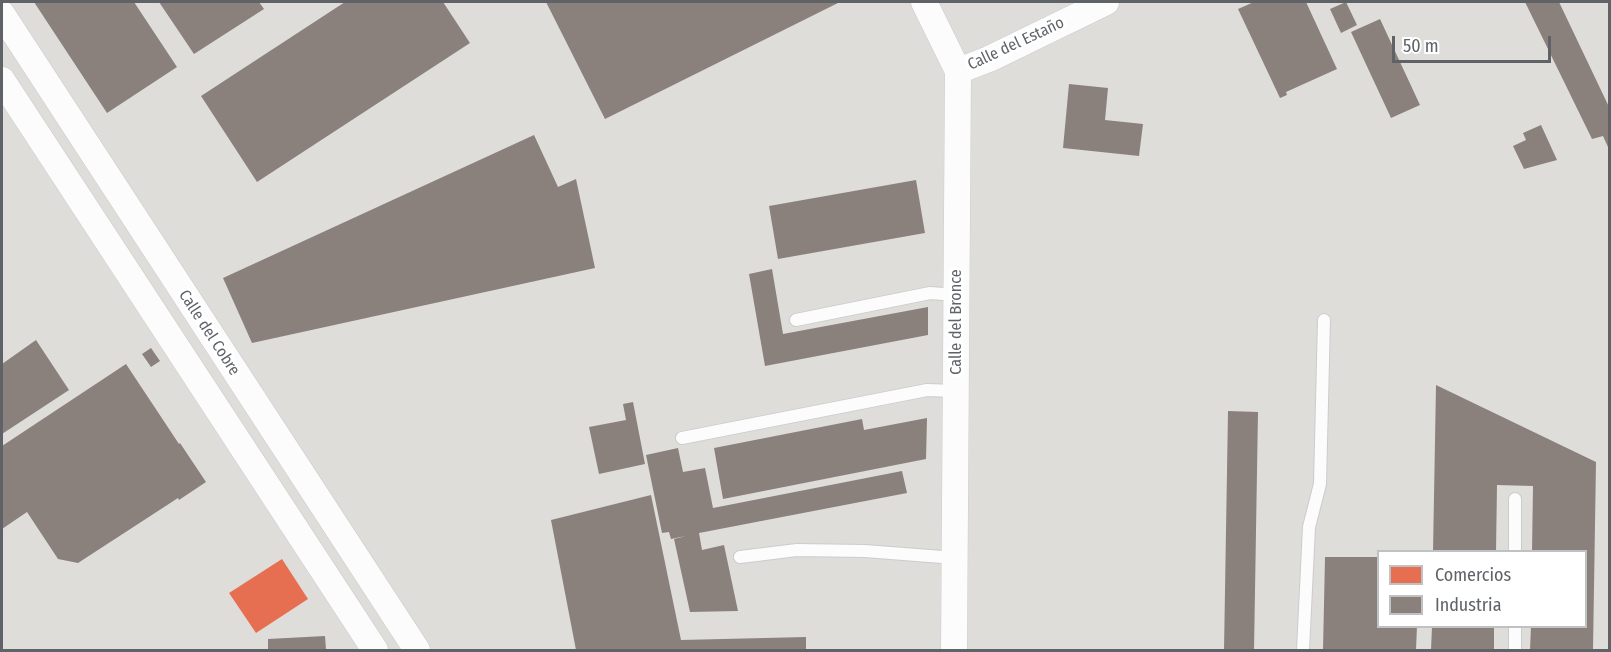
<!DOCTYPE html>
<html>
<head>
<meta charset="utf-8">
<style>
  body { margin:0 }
  #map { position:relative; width:1611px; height:652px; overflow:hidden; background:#efeeea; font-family:"Fira Sans Condensed",sans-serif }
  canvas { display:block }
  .frame { position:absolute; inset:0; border:3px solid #5f6368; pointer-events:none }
  .legend { position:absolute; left:1377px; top:550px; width:210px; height:78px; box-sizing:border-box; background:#fff; border:2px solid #bfc1c3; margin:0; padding:8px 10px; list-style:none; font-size:18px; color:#5f6368 }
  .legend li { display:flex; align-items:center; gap:12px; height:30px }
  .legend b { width:30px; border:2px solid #bfc1c3 }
  .scale { position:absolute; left:1392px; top:36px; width:159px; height:27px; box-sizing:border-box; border:3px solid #5f6368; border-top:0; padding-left:8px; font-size:18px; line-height:21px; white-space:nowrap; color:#5f6368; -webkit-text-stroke:4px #fff; paint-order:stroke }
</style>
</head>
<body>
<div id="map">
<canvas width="1611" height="652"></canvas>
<div class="frame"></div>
<ul class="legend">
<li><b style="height:16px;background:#e76f51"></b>Comercios</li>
<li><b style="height:16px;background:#8a817c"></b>Industria</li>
</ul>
<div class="scale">50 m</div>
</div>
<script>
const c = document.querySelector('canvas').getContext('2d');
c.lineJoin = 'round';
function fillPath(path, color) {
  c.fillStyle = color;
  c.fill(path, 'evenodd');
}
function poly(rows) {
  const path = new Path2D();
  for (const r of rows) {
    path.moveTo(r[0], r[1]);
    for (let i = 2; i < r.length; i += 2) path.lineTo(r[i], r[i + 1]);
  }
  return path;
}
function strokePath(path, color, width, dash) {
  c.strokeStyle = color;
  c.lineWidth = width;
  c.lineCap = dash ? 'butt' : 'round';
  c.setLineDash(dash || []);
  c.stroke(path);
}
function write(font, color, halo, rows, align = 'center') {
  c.font = font + ' "Fira Sans Condensed",sans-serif';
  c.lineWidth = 6;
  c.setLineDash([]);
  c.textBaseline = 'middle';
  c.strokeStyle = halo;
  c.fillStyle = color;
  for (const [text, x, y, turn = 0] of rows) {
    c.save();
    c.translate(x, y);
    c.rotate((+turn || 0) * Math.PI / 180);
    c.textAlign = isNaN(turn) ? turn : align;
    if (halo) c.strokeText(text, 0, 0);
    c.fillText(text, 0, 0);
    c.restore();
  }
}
fillPath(poly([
  [2,2,1609,2,1609,650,2,650],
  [1378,552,1586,552,1586,626,1378,626]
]), '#dfddda');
fillPath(poly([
  [282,559,308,599,256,633,229,593]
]), '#e76f51');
fillPath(poly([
  [34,2,134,2,177,67,107,113],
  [159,2,259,2,264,9,194,54],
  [345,2,443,2,470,43,257,182,201,96],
  [546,2,840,2,605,119],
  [1254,2,1306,2,1337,69,1286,92,1287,95,1280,98,1238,9],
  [1346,2,1357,25,1341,33,1330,9],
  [1525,2,1559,2,1610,109,1610,147,1608,147,1603,136,1592,139],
  [1380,19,1420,105,1391,118,1351,32],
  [1069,84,1108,88,1105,120,1143,124,1139,156,1063,148],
  [1541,125,1557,160,1524,169,1513,146,1526,140,1523,133],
  [534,135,558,187,576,179,595,268,252,343,223,278],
  [916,180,925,233,778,259,769,206],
  [772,269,783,334,928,307,928,335,765,366,749,274],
  [36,340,69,390,2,434,2,364],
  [151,348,160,361,151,367,142,354],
  [126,364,179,444,180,443,206,482,179,500,178,498,78,563,58,559,27,512,2,529,2,446],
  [1436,385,1596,462,1593,650,1530,650,1531,626,1586,626,1586,552,1532,552,1533,486,1497,485,1496,552,1433,552],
  [633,402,645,464,599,474,589,427,626,420,623,404],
  [1228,411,1258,412,1254,650,1224,650],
  [927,418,926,459,723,499,714,448,862,419,864,430],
  [678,448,683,472,705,468,713,508,902,471,907,493,699,533,702,550,724,545,738,611,690,612,674,539,686,536,671,539,669,532,662,533,646,455],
  [651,495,681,640,806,637,806,650,576,650,551,520],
  [1325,557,1378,557,1378,626,1417,626,1416,650,1323,650],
  [1432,626,1494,626,1494,650,1431,650],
  [325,636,326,650,268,650,268,639]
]), '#8a817c');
const lane = poly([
  [796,320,930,293,957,295],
  [682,438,927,390,956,391],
  [1515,499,1515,552],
  [740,557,797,550,865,551,955,558],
  [1515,626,1515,650],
  [1303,650,1309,527,1320,484,1324,320]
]);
const street = poly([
  [924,2,958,71,954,650],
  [2,14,417,650],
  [958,71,989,59,1106,2],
  [2,80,375,650]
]);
strokePath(lane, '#cbcccc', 14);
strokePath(street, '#cbcccc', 27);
strokePath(lane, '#fdfcfc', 12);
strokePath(street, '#fdfcfc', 26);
write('16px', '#5f6368', '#fff', [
  ["Calle del Estaño",1016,44,-25],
  ["Calle del Bronce",957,322,-90],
  ["Calle del Cobre",209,333,57]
]);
</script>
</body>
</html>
